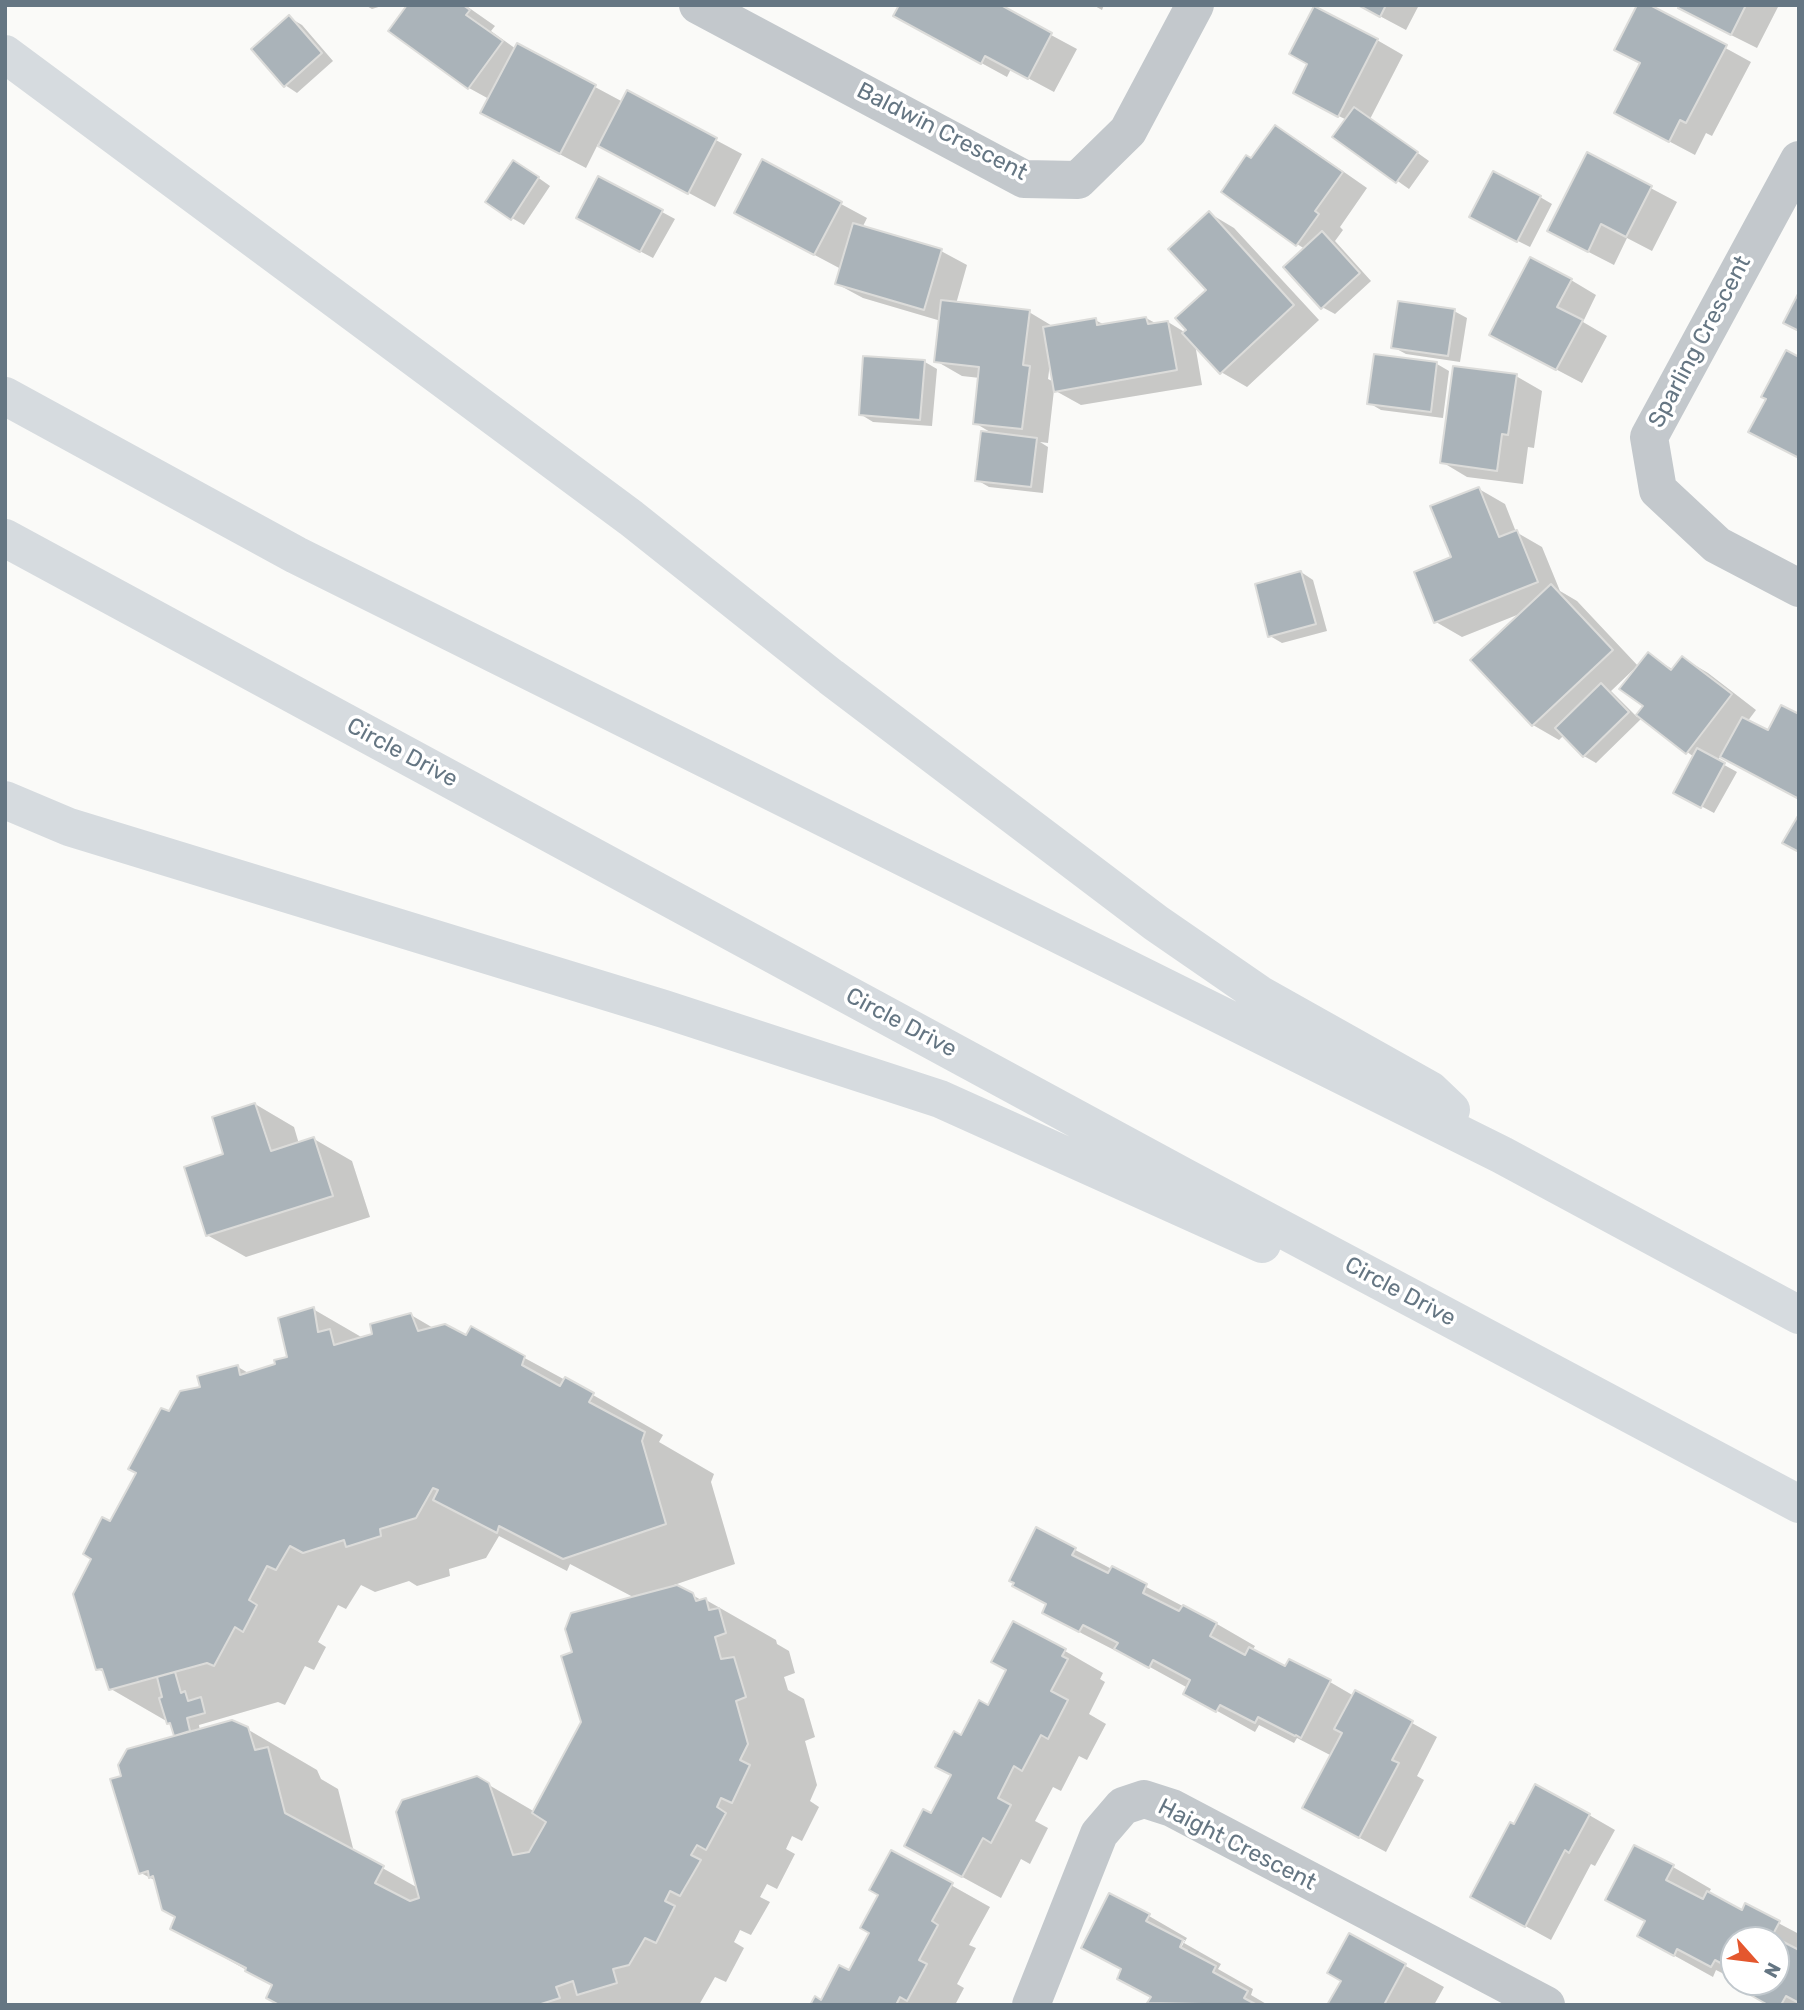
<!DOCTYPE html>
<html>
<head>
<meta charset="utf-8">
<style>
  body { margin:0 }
  #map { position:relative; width:1804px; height:2010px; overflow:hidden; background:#fafaf8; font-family:Rubik,sans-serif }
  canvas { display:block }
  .frame { position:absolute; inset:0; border:7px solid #657683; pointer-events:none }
  .north { position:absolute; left:1720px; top:1926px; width:70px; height:70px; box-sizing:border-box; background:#fff; border:2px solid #c1c8cd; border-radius:50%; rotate:118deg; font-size:19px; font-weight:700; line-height:28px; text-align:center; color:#657683 }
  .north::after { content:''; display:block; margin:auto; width:24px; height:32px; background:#e4572e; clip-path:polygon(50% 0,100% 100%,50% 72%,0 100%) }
</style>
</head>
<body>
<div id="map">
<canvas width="1804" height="2010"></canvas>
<div class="frame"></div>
<div class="north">N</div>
</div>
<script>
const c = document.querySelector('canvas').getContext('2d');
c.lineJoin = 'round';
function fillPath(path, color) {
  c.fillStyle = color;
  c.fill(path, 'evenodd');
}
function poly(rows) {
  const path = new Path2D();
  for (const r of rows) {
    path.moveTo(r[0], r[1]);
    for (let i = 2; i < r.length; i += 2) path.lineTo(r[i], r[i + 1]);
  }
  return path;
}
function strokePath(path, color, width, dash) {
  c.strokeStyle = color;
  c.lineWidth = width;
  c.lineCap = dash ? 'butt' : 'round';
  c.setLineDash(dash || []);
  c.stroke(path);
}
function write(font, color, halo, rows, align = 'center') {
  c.font = font + ' Rubik,sans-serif';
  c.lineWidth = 7;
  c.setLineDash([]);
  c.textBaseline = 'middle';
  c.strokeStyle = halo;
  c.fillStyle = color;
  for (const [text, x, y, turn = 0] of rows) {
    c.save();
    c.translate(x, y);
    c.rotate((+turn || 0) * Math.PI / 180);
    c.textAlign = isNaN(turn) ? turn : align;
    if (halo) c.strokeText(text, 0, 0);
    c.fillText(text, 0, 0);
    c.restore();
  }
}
fillPath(poly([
  [365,5,385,5,372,9],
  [409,5,465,5,495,26,491,31,516,49,517,45,623,102,628,93,742,154,715,207,598,144,586,168,508,127,489,99,469,88,390,31],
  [1093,5,1104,5,1102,10],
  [1359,5,1419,5,1406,30],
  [1647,5,1751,62,1712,136,1706,133,1695,155,1642,127,1642,64],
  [1681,5,1779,5,1757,48,1705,22,1680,7],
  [290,18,302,25,333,61,297,93,285,85],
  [921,30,1051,35,1077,49,1054,92,1011,69,1007,77],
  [1377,40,1403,55,1370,119,1429,161,1409,189,1335,137,1347,120,1320,107],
  [1275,127,1301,142,1367,188,1340,227,1343,230,1335,241,1371,281,1335,314,1322,307,1305,249,1297,244,1252,160],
  [1588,155,1677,202,1652,251,1627,238,1614,265,1575,245],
  [763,162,867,218,862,228,941,251,967,265,956,304,1029,312,1054,327,1095,320,1105,325,1146,318,1157,324,1168,322,1186,333,1208,290,1209,213,1234,228,1319,320,1247,387,1221,372,1195,344,1202,385,1081,405,1054,390,1048,443,1040,442,1048,447,1043,493,989,487,977,480,995,435,975,423,980,378,962,376,936,361,941,321,863,298,837,284,841,269,762,227],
  [1050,363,1054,382,1048,379],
  [526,169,550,186,524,225,512,218],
  [599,178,675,219,653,258,590,225],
  [1540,197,1552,204,1530,247,1484,224],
  [1571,280,1596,295,1583,322,1607,336,1582,383,1491,335],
  [1454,311,1467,318,1460,362,1406,354,1393,347],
  [1375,356,1437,364,1449,371,1443,418,1381,410,1369,403],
  [925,362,937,369,932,426,873,422,860,414],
  [1516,376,1542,391,1534,448,1528,447,1523,484,1467,477,1442,462],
  [1479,489,1505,504,1516,532,1542,547,1560,591,1577,601,1639,667,1648,655,1674,670,1683,658,1708,673,1756,710,1747,722,1768,733,1782,707,1799,716,1799,798,1721,756,1717,761,1737,772,1714,813,1675,792,1694,757,1642,718,1596,763,1584,756,1564,735,1559,740,1533,725,1473,660,1522,613,1462,637,1436,622,1416,573,1453,558,1432,507],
  [1633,670,1635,671,1622,688,1645,706,1637,717,1611,691],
  [1301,572,1313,580,1327,631,1282,643,1270,636],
  [255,1104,294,1127,299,1144,314,1139,352,1161,370,1217,246,1257,207,1235,225,1155],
  [313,1309,363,1338,374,1335,411,1315,435,1329,467,1337,471,1329,593,1395,663,1435,659,1442,714,1474,711,1482,735,1564,674,1585,703,1601,706,1600,776,1640,777,1644,789,1651,795,1673,784,1677,788,1690,804,1699,815,1737,805,1741,817,1785,810,1801,819,1807,802,1841,792,1836,786,1849,795,1854,777,1889,767,1884,760,1897,770,1902,751,1935,740,1930,734,1942,744,1948,726,1982,715,1977,699,2005,280,2005,273,1985,172,1928,177,1917,156,1881,141,1873,123,1777,179,1736,175,1734,173,1726,168,1722,111,1689,105,1673,98,1669,111,1524,170,1414,202,1388,238,1367,250,1374,289,1359],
  [499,1536,567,1571,570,1564,635,1598,574,1653,583,1723,535,1812,477,1778,418,1888,354,1852,338,1789,321,1779,317,1770,247,1729,200,1731,199,1725,278,1702,285,1705,305,1666,314,1670,326,1647,318,1642,338,1605,346,1609,361,1585,375,1592,409,1581,417,1586,450,1576,449,1569,486,1558],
  [1037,1530,1217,1624,1255,1646,1252,1651,1286,1668,1330,1682,1354,1696,1412,1723,1437,1737,1417,1776,1424,1780,1386,1852,1330,1822,1332,1756,1297,1738,1294,1743,1259,1725,1255,1732,1185,1693,1188,1688,1119,1650,1118,1652,1083,1634,1045,1612,1048,1605],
  [1065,1651,1103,1673,1100,1679,1105,1682,1089,1714,1106,1724,1087,1760,1079,1756,1061,1791,1053,1787,1035,1821,1048,1828,1030,1864,1021,1859,1001,1898,944,1867,932,1816,953,1775,962,1737,988,1707],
  [1589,1815,1615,1830,1595,1866,1591,1864,1551,1940,1498,1911,1514,1826],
  [892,1852,990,1907,969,1945,976,1948,957,1984,964,1988,955,2005,812,2005,822,2002,850,1973,871,1933],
  [1673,1867,1711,1889,1708,1894,1743,1912,1746,1906,1799,1934,1799,2005,1770,2005,1749,1987,1739,1982,1776,1982,1776,1940,1734,1940,1734,1979,1716,1970,1713,1977,1639,1936,1646,1922,1608,1900],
  [1149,1916,1187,1938,1184,1943,1221,1964,1218,1969,1253,1989,1251,1995,1268,2005,1153,2005,1150,2003,1152,1998,1119,1979,1123,1970,1083,1947],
  [1181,1940,1185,1940,1177,1956],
  [1349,1935,1444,1987,1434,2005,1329,2005,1343,1980]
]), '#0003');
const building = poly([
  [407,5,463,5,470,10,466,15,503,41,468,89,388,31,407,5],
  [899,5,1001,5,1052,33,1028,79,985,56,981,64,893,16,899,5],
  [1358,5,1386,5,1380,17,1358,5],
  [1637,5,1650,5,1727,45,1686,123,1680,120,1669,142,1614,113,1640,63,1614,50,1637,5],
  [1679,5,1746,5,1731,35,1678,8,1679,5],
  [1314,6,1378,39,1338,117,1293,93,1307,64,1289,54,1314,6],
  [289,15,322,53,284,87,251,49,289,15],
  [517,43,596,85,560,154,480,113,517,43],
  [627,90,717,138,688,194,598,146,627,90],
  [1354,107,1418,152,1396,183,1332,137,1354,107],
  [1275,125,1343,172,1315,211,1319,214,1296,246,1221,192,1246,155,1251,158,1275,125],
  [1587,152,1652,186,1626,237,1601,224,1588,252,1547,231,1587,152],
  [762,159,842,202,814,255,734,213,762,159],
  [513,160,539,177,511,220,485,202,513,160],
  [1493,171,1541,196,1517,242,1469,217,1493,171],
  [598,176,663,210,640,252,576,218,598,176],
  [1209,211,1294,305,1220,374,1182,333,1186,330,1175,318,1206,290,1168,249,1209,211],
  [853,223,942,249,924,310,835,284,853,223],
  [1322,231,1360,273,1321,309,1283,267,1322,231],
  [1530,257,1572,279,1557,307,1583,320,1556,370,1489,335,1530,257],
  [1799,292,1799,331,1783,323,1799,292],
  [941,300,1030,310,1023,365,1030,366,1022,429,973,424,979,367,934,362,941,300],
  [1398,301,1455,309,1448,356,1391,348,1398,301],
  [1146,317,1148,324,1168,321,1177,370,1054,392,1043,327,1096,318,1097,325,1146,317],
  [1786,350,1799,357,1799,458,1748,432,1766,399,1761,397,1786,350],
  [1374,354,1437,362,1431,412,1367,404,1374,354],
  [863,356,925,360,920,420,859,415,863,356],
  [1453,366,1517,374,1508,435,1502,434,1497,471,1440,463,1453,366],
  [981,431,1037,438,1031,487,975,481,981,431],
  [1479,487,1499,537,1517,530,1538,582,1434,623,1414,572,1451,557,1430,506,1479,487],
  [1301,571,1316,624,1268,637,1255,584,1301,571],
  [1551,584,1613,650,1532,726,1470,660,1551,584],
  [1648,652,1671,670,1682,656,1732,694,1686,754,1636,715,1643,706,1619,689,1648,652],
  [1601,683,1629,712,1583,757,1555,728,1601,683],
  [1781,705,1799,714,1799,799,1720,757,1742,717,1768,730,1781,705],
  [1697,748,1725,763,1701,808,1673,793,1697,748],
  [1799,814,1799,852,1782,843,1799,814],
  [255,1103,271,1151,314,1137,333,1196,206,1236,184,1167,223,1154,212,1117,255,1103],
  [314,1307,318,1332,330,1329,334,1345,372,1334,370,1324,411,1313,418,1331,445,1324,466,1335,471,1326,525,1356,522,1365,560,1386,565,1377,594,1393,589,1402,645,1432,642,1441,666,1524,563,1559,499,1526,497,1533,433,1500,438,1490,433,1488,416,1518,380,1529,381,1536,346,1547,344,1540,303,1553,290,1546,276,1570,267,1566,249,1600,257,1605,243,1632,235,1627,214,1666,207,1663,109,1690,102,1669,96,1670,73,1594,91,1559,83,1554,102,1517,110,1521,136,1473,128,1469,161,1408,169,1411,180,1391,200,1387,197,1376,238,1365,240,1375,275,1364,274,1360,287,1357,278,1318,314,1307],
  [1036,1527,1076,1548,1072,1555,1108,1573,1112,1566,1147,1584,1143,1593,1179,1611,1183,1605,1217,1623,1210,1636,1245,1655,1249,1647,1285,1666,1289,1659,1331,1680,1301,1738,1296,1735,1295,1736,1258,1717,1255,1723,1220,1705,1216,1712,1183,1694,1190,1680,1153,1660,1149,1668,1114,1649,1118,1643,1083,1625,1079,1632,1042,1613,1046,1604,1012,1586,1014,1583,1009,1581,1036,1527],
  [677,1585,693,1593,696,1601,706,1598,709,1610,719,1608,726,1633,715,1637,721,1659,734,1657,746,1697,736,1701,748,1744,740,1760,750,1765,732,1803,721,1798,717,1807,726,1813,706,1850,697,1845,691,1855,701,1860,680,1896,670,1891,665,1901,675,1906,656,1943,645,1938,629,1965,613,1969,617,1983,577,1995,573,1981,556,1987,560,1998,538,2005,279,2005,266,1998,272,1985,245,1971,246,1968,170,1929,175,1917,162,1910,153,1876,149,1878,148,1871,139,1874,110,1779,121,1776,118,1765,127,1749,232,1720,248,1727,255,1750,268,1747,285,1813,384,1866,375,1883,410,1901,419,1898,396,1812,402,1800,477,1776,489,1783,513,1855,529,1852,546,1822,532,1813,581,1722,561,1656,572,1652,565,1629,571,1613,677,1585],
  [1013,1621,1066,1649,1062,1656,1068,1659,1051,1691,1068,1700,1048,1739,1041,1735,1022,1771,1014,1766,998,1798,1011,1805,991,1843,983,1838,962,1877,904,1846,923,1809,931,1813,951,1775,935,1767,954,1731,961,1735,979,1700,988,1705,1006,1670,991,1662,1013,1621],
  [175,1672,181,1693,185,1691,188,1701,201,1697,205,1713,187,1718,190,1731,174,1736,170,1723,167,1724,159,1698,162,1697,157,1677,175,1672],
  [1355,1690,1413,1721,1392,1760,1399,1763,1359,1838,1302,1808,1342,1733,1334,1729,1355,1690],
  [1535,1784,1590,1814,1569,1853,1565,1850,1525,1927,1470,1897,1510,1822,1514,1824,1535,1784],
  [1634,1845,1674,1865,1666,1880,1703,1899,1707,1891,1742,1910,1745,1903,1780,1921,1772,1936,1799,1950,1799,2003,1786,1996,1781,2005,1768,2005,1745,1992,1750,1982,1776,1982,1776,1940,1734,1940,1734,1970,1715,1960,1711,1967,1677,1949,1674,1956,1637,1936,1645,1921,1605,1900,1634,1845],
  [891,1850,953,1883,932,1921,938,1925,919,1960,927,1964,907,2001,900,1997,896,2005,810,2005,815,1996,821,2000,839,1965,849,1970,869,1933,860,1928,878,1895,869,1890,891,1850],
  [1109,1893,1150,1914,1146,1921,1183,1940,1180,1947,1216,1966,1213,1972,1248,1991,1244,1998,1257,2005,1147,2003,1151,1997,1117,1979,1121,1969,1081,1948,1109,1893],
  [1349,1933,1406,1964,1385,2003,1388,2005,1327,2005,1341,1981,1327,1973,1349,1933]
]);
fillPath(building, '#aab3b9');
strokePath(building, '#dcdcda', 2);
strokePath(poly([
  [698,5,1024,179,1078,180,1128,131,1195,5],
  [1799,160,1649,437,1658,490,1717,545,1799,588],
  [1031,2005,1099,1834,1123,1806,1144,1799,1172,1808,1546,2005]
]), '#c3c8cc', 38);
strokePath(poly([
  [5,54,631,518,831,677,1156,923,1259,994,1430,1090,1451,1110],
  [5,396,296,555,1502,1155,1799,1315],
  [5,538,1186,1178,1799,1504],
  [5,800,69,827,664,1009,940,1099,1262,1244]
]), '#d6dbdf', 38);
write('23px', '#657683', '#fff', [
  ["Baldwin Crescent",942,132,27],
  ["Sparling Crescent",1700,342,-62],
  ["Circle Drive",402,753,28],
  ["Circle Drive",901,1023,28],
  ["Circle Drive",1400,1292,28],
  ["Haight Crescent",1237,1845,27]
]);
</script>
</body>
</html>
